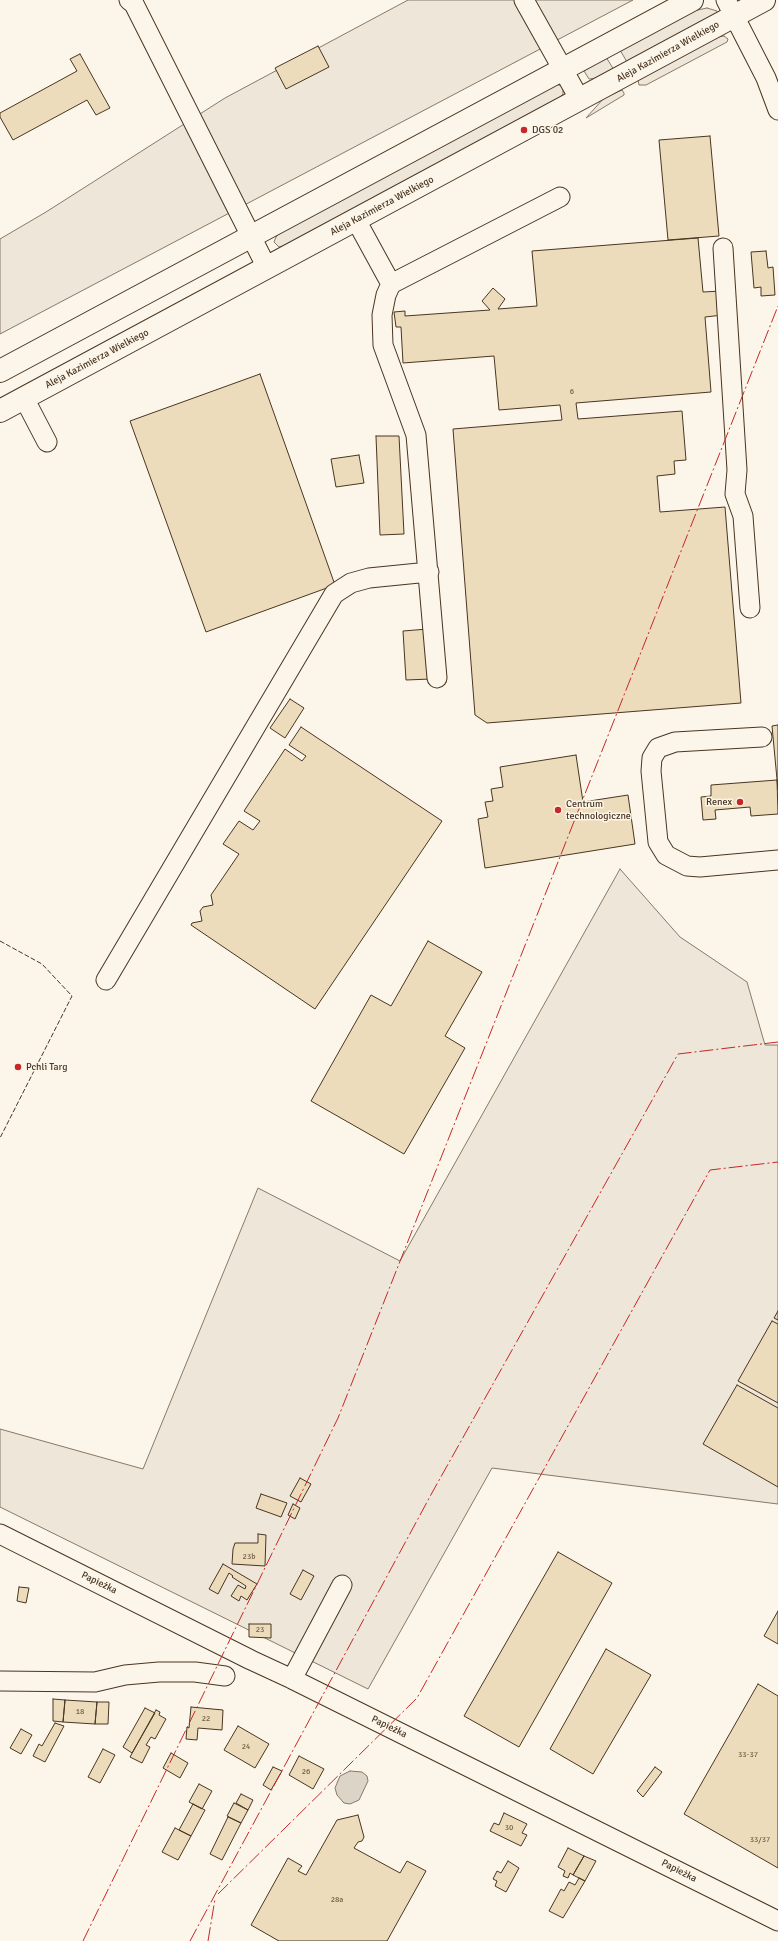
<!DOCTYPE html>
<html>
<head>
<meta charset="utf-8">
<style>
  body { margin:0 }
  canvas { display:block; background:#fbf6e9 }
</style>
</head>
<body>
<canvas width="778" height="1941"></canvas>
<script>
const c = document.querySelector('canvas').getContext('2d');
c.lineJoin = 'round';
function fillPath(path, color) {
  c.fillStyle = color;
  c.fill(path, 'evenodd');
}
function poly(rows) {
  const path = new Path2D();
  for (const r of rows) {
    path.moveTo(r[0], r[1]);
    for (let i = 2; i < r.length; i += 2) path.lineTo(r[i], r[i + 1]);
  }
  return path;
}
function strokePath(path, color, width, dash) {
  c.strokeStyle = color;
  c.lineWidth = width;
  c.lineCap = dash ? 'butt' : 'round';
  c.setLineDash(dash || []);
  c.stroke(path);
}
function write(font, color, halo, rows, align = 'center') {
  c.font = font + ' Signika,sans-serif';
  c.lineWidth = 3;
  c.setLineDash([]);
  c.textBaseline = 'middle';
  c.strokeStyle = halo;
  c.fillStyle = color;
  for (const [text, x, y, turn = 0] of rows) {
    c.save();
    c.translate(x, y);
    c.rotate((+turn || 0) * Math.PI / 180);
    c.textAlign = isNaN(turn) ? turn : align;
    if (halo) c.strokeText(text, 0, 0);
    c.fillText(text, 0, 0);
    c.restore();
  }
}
const green = poly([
  [408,0,633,0,0,334,0,239,46,212,225,98,408,0],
  [707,8,717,11,717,14,627,62,620,50,693,11,707,8],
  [724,36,728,39,727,42,646,85,639,85,638,80,718,37,724,36],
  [606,57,614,70,598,78,589,79,584,71,606,57],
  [554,84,563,86,563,94,556,101,283,246,279,247,274,242,276,237,284,229,554,84],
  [622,90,624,93,624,95,586,118,604,98,622,90],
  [620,869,680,937,747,982,765,1045,778,1045,778,1504,492,1468,368,1689,0,1507,0,1429,143,1469,258,1188,400,1261,620,869]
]);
fillPath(green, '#ede6d9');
strokePath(green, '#887966', 1);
const water = poly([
  [350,1771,362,1772,367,1776,368,1781,359,1800,350,1804,344,1803,337,1795,335,1788,340,1776,350,1771]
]);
fillPath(water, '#dcd4c6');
strokePath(water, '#887966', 1);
const building = poly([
  [318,46,329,67,286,89,275,68,318,46],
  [80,54,110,108,96,115,87,100,13,140,0,117,0,113,77,71,70,59,80,54],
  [710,136,719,236,668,240,659,140,710,136],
  [698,238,703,292,721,291,723,315,705,317,711,392,576,403,578,419,682,411,686,460,674,461,675,474,657,476,660,512,725,507,741,703,487,723,475,715,453,429,562,420,560,405,499,410,494,356,403,363,401,327,396,327,394,312,405,311,405,316,490,310,482,301,493,288,505,299,498,309,537,306,532,251,698,238],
  [766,251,768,268,773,267,775,295,761,296,761,287,754,288,751,252,766,251],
  [260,374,335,585,206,632,130,421,260,374],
  [376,436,399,436,404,534,380,535,376,436],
  [359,455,364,483,336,487,331,459,359,455],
  [428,629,431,679,406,680,403,631,428,629],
  [290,699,304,708,285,738,270,728,290,699],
  [778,725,778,790,772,726,778,725],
  [301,727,442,821,315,1009,191,925,192,923,202,921,200,911,203,907,213,905,211,895,239,854,223,844,239,821,253,830,260,821,244,811,285,749,302,761,306,756,289,745,301,727],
  [576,755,583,802,628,795,635,844,485,868,478,819,488,817,485,802,493,801,491,789,503,787,500,767,576,755],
  [777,780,778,814,751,816,750,807,715,810,716,819,703,820,701,797,711,796,711,785,777,780],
  [428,941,482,972,445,1036,465,1048,404,1154,311,1101,371,995,391,1006,428,941],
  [778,1311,778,1320,774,1318,778,1311],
  [772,1321,778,1324,778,1403,738,1381,772,1321],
  [737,1385,778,1408,778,1487,703,1444,737,1385],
  [300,1478,311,1484,301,1502,290,1496,300,1478],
  [261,1494,287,1503,281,1517,256,1508,261,1494],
  [293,1504,300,1508,295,1519,288,1515,293,1504],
  [258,1534,266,1535,265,1566,232,1564,233,1549,235,1543,258,1543,258,1534],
  [558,1552,612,1583,519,1747,464,1716,558,1552],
  [223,1564,257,1584,247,1600,241,1596,239,1601,231,1596,238,1585,245,1589,246,1586,232,1577,233,1576,229,1573,218,1594,209,1589,223,1564],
  [303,1570,314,1576,301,1600,290,1594,303,1570],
  [19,1587,29,1588,26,1603,17,1601,19,1587],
  [778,1611,778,1644,764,1636,778,1611],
  [249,1624,271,1624,271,1638,249,1637,249,1624],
  [606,1649,651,1675,593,1774,550,1749,606,1649],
  [758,1684,778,1696,778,1868,684,1814,758,1684],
  [53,1699,65,1700,63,1722,53,1721,53,1699],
  [65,1700,97,1702,95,1724,63,1722,65,1700],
  [97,1702,109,1702,108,1724,95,1724,97,1702],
  [191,1707,223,1710,222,1730,198,1728,197,1740,186,1739,187,1727,189,1728,191,1707],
  [145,1708,155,1713,132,1753,123,1747,145,1708],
  [156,1710,160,1712,159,1715,166,1719,155,1739,151,1737,146,1745,150,1747,142,1763,130,1757,156,1710],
  [55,1723,64,1726,45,1762,33,1756,39,1744,42,1746,55,1723],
  [238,1726,269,1744,255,1768,224,1750,238,1726],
  [21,1729,32,1735,21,1754,10,1748,21,1729],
  [103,1749,115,1755,100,1783,88,1777,103,1749],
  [171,1753,188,1763,180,1778,163,1768,171,1753],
  [299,1756,324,1769,313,1789,289,1775,299,1756],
  [273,1767,282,1771,271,1790,263,1785,273,1767],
  [655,1767,662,1772,643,1797,637,1791,655,1767],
  [199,1784,212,1791,202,1809,189,1802,199,1784],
  [241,1794,253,1800,248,1810,236,1803,241,1794],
  [234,1803,248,1810,241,1823,227,1816,234,1803],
  [193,1804,205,1810,191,1836,179,1830,193,1804],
  [504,1813,527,1824,522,1833,527,1835,521,1846,490,1831,494,1823,499,1825,504,1813],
  [358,1815,364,1837,362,1841,358,1842,354,1848,400,1873,407,1861,426,1871,387,1941,279,1941,251,1925,288,1858,302,1866,298,1871,306,1875,337,1820,358,1815],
  [228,1817,241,1823,222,1860,210,1854,228,1817],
  [175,1828,191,1836,178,1860,162,1852,175,1828],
  [568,1848,584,1856,573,1875,570,1873,568,1878,563,1876,565,1871,558,1867,568,1848],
  [584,1856,596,1861,585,1881,573,1875,584,1856],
  [508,1861,519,1868,506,1892,495,1886,497,1881,493,1879,497,1871,501,1873,508,1861],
  [579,1878,585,1881,563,1918,549,1911,561,1889,564,1891,569,1882,575,1885,579,1878]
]);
fillPath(building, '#ecdcbc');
strokePath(building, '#4a3520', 1);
const minor = poly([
  [129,0,134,4,267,268],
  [524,0,580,100],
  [726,0,766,78,778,110],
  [356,220,391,284],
  [723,248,737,470,735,494,743,516,750,608],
  [24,398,47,442],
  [437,678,416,435,383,345,382,315,386,295,391,284,560,197],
  [762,737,675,742,658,748,652,758,651,771,658,842,666,855,687,866,700,867,778,860],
  [106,980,334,594,351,583,369,578,429,572],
  [0,1534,251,1660,292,1679,778,1921],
  [292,1679,342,1585],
  [0,1681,95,1682,125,1675,159,1672,195,1672,225,1676]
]);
const major = poly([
  [0,371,692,0],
  [0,411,764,0]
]);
strokePath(minor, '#4a3520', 21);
strokePath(major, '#4a3520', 24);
strokePath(minor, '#fbf6e9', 19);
strokePath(major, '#fbf6e9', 22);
strokePath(poly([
  [0,941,42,964,72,996,0,1138]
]), '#4a3520', 1, [5, 2]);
strokePath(poly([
  [218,1894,417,1698,710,1170,778,1162],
  [83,1941,338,1418,778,306],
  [190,1941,433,1491,678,1054,778,1042],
  [208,1941,215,1899]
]), '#c62828', 1, [14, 3, 2, 3]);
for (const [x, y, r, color] of [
  [524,130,4,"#c62828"],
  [740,802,4,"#c62828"],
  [558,810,4,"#c62828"],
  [18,1067,4,"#c62828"]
]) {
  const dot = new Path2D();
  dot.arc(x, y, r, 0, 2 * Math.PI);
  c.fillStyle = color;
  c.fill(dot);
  strokePath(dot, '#fbf6e9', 1.5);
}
write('8px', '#725f47', null, [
  ["6",572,392],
  ["23b",249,1557],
  ["23",260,1630],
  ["18",80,1712],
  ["22",206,1719],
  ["24",246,1747],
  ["33-37",748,1755],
  ["26",306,1772],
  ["30",509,1828],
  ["33/37",760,1840],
  ["28a",337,1900]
]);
write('10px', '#4a3520', '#fbf6e9', [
  ["Aleja Kazimierza Wielkiego",668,52,-29],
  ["Aleja Kazimierza Wielkiego",382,206,-28],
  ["Aleja Kazimierza Wielkiego",97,359,-28],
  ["Papieżka",99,1583,26],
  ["Papieżka",389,1727,26],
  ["Papieżka",679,1871,27]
]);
write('10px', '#4a3520', '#fbf6e9', [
  ["DGS 02",532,130],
  ["Renex",732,802,"right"],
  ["Centrum",566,804],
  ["technologiczne",566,816],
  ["Pchli Targ",26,1067]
], 'left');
</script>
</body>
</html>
